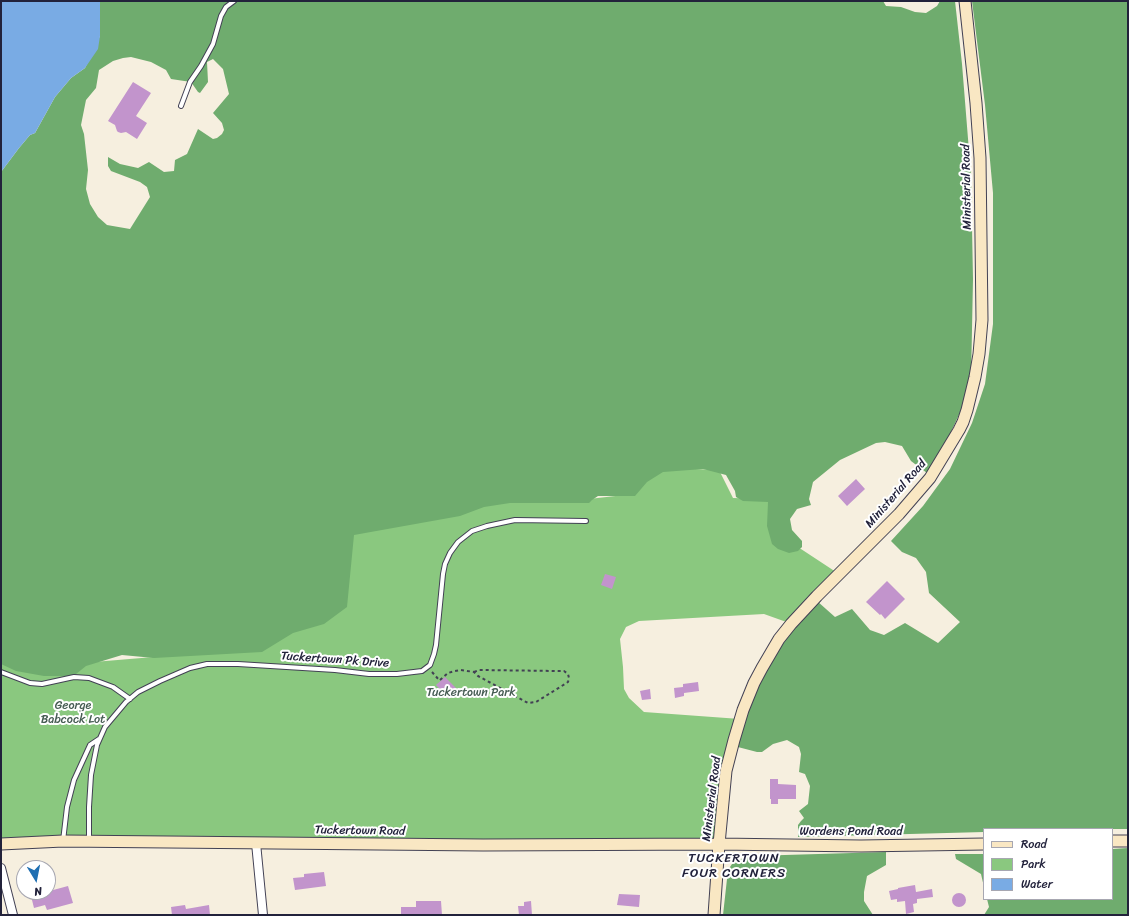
<!DOCTYPE html>
<html>
<head>
<meta charset="utf-8">
<style>
  body { margin:0 }
  #map { position:relative; width:1129px; height:916px; overflow:hidden; background:#f6efdf; font-family:Sriracha,sans-serif }
  canvas { display:block }
  .frame { position:absolute; inset:0; border:2px solid #22223b; pointer-events:none }
  .legend { position:absolute; left:983px; top:828px; width:130px; height:72px; box-sizing:border-box; background:#fff; border:1px solid #a7a7b1; margin:0; padding:5px 7px; list-style:none; font-size:12px; color:#22223b }
  .legend li { display:flex; align-items:center; gap:8px; height:20px }
  .legend b { width:20px; border:1px solid #a7a7b1 }
  .north { position:absolute; left:16px; top:860px; width:40px; height:40px; box-sizing:border-box; background:#fff; border:1px solid #a7a7b1; border-radius:50%; rotate:170deg; font-size:11px; font-weight:700; line-height:16px; text-align:center; color:#22223b }
  .north::after { content:''; display:block; margin:auto; width:14px; height:18px; background:#1f6fb2; clip-path:polygon(50% 0,100% 100%,50% 72%,0 100%) }
</style>
</head>
<body>
<div id="map">
<canvas width="1129" height="916"></canvas>
<div class="frame"></div>
<ul class="legend">
<li><b style="height:5px;background:#f9e7c3"></b>Road</li>
<li><b style="height:11px;background:#8ac87f"></b>Park</li>
<li><b style="height:11px;background:#79abe4"></b>Water</li>
</ul>
<div class="north">N</div>
</div>
<script>
const c = document.querySelector('canvas').getContext('2d');
c.lineJoin = 'round';
function fillPath(path, color) {
  c.fillStyle = color;
  c.fill(path, 'evenodd');
}
function poly(rows) {
  const path = new Path2D();
  for (const r of rows) {
    if (r.length === 3) {
      path.moveTo(r[0] + r[2], r[1]);
      path.arc(r[0], r[1], r[2], 0, 2 * Math.PI);
      continue;
    }
    path.moveTo(r[0], r[1]);
    for (let i = 2; i < r.length; i += 2) path.lineTo(r[i], r[i + 1]);
  }
  return path;
}
function strokePath(path, color, width, dash) {
  c.strokeStyle = color;
  c.lineWidth = width;
  c.lineCap = dash ? 'butt' : 'round';
  c.setLineDash(dash || []);
  c.stroke(path);
}
function write(font, color, halo, rows, align = 'center') {
  c.font = font + ' Sriracha,sans-serif';
  c.lineWidth = 4;
  c.setLineDash([]);
  c.textBaseline = 'middle';
  c.strokeStyle = halo;
  c.fillStyle = color;
  for (const [text, x, y, turn = 0] of rows) {
    c.save();
    c.translate(x, y);
    c.rotate((+turn || 0) * Math.PI / 180);
    c.textAlign = isNaN(turn) ? turn : align;
    if (halo) c.strokeText(text, 0, 0);
    c.fillText(text, 0, 0);
    c.restore();
  }
}
fillPath(poly([
  [672,468,719,470,733,498,769,499,779,545,801,549,839,574,792,624,764,614,639,621,626,627,620,639,623,667,624,689,629,698,644,712,740,719,719,845,1,843,1,658,34,667,261,648,353,533,505,501,580,500,633,494,651,475]
]), '#8ac87f');
fillPath(poly([
  [100,1,883,1,886,6,901,7,915,12,926,13,937,6,940,1,955,1,962,64,971,176,973,279,971,379,963,406,949,436,927,473,911,461,902,446,885,442,876,443,840,460,813,482,809,499,811,505,797,509,790,519,792,530,802,541,802,547,798,551,789,553,778,549,772,544,767,526,768,502,743,501,736,497,735,491,726,475,703,469,663,472,647,482,635,496,598,496,592,500,589,503,510,503,484,507,460,516,354,535,347,607,324,624,293,633,262,652,154,658,122,655,86,666,76,674,71,676,44,676,16,671,1,664,1,172,19,148,30,135,35,133,55,97,71,78,85,68,100,36],
  [131,57,151,62,166,70,171,79,191,82,198,92,200,93,208,82,207,62,213,59,223,69,229,94,213,113,222,123,224,130,222,134,217,138,213,139,198,129,187,154,175,160,174,171,164,172,149,162,138,168,120,164,108,157,108,166,111,171,140,182,147,187,150,197,130,229,107,225,98,217,90,204,86,189,88,170,84,134,81,125,86,100,96,88,99,70,113,61,123,58],
  [972,1,1128,1,1128,829,984,829,984,832,798,837,798,825,801,821,804,818,799,811,808,804,810,786,805,774,799,772,801,754,799,747,787,740,773,744,762,752,757,752,734,746,773,650,817,601,835,617,852,609,870,630,884,635,905,623,938,643,960,622,929,593,926,572,916,558,902,552,891,541,923,506,950,469,972,423,985,384,993,324,993,193,985,105],
  [1128,848,1128,915,984,915,989,907,987,899,1112,899,1112,849],
  [886,852,886,865,867,876,864,892,864,901,873,915,723,915,728,870,734,861,751,856],
  [955,854,984,854,984,887,981,874,956,859]
]), '#6fac6e');
fillPath(poly([
  [1,1,100,1,100,36,98,49,85,68,71,78,55,97,35,133,30,135,19,148,1,172]
]), '#79abe4');
fillPath(poly([
  [133,82,151,93,136,116,147,123,137,139,126,132,121,133,118,132,117,131,115,125,108,121],
  [856,479,865,489,847,506,838,496],
  [605,574,616,577,612,589,601,585],
  [887,581,905,599,885,619,881,614,880,615,866,602],
  [445,677,458,690,449,699,436,685],
  [698,682,699,691,684,693,684,696,675,698,674,688,683,687,683,689,683,684],
  [650,689,651,699,642,700,640,691],
  [770,779,778,779,778,784,796,785,796,799,778,799,778,804,771,804,771,799,770,799],
  [324,872,326,886,295,890,293,878,304,877,304,874],
  [915,885,916,892,932,889,933,897,917,899,917,903,913,904,914,912,906,914,905,901,897,902,897,899,891,900,889,891,898,889,898,888],
  [68,886,73,903,47,910,45,905,34,908,31,896],
  [959,900,7],
  [619,894,640,895,639,907,617,905],
  [416,901,441,901,442,915,401,915,401,907,416,907],
  [531,901,532,915,519,915,518,906,524,906,524,902],
  [185,905,186,909,209,905,210,915,172,915,171,907]
]), '#c294cc');
const lane = poly([
  [181,106,190,82,201,66,213,44,221,16,226,7,234,1],
  [1,672,30,683,42,684,74,677,89,678,113,687,130,699],
  [63,841,67,807,74,780,90,745,99,739],
  [89,841,89,807,91,775,97,745,105,727,126,702,138,692,160,681,190,668,207,664,238,664,335,670,369,674,397,674,422,671,430,665,434,654,436,645,443,574,445,564,450,553,458,542,472,531,487,526,515,520,586,521]
]);
const street = poly([
  [256,843,263,915],
  [1,868,13,915]
]);
const secondary = poly([
  [1112,841,1128,841],
  [1,844,63,841,483,845,719,844,861,846,984,844],
  [714,915,719,844,726,771,734,740,743,710,754,683,762,668,779,639,791,624,817,596,899,514,930,478,959,430,963,422,967,410,975,377,979,354,982,320,980,158,976,103,965,1]
]);
strokePath(lane, '#424154', 6);
strokePath(street, '#424154', 10);
strokePath(secondary, '#424154', 13);
strokePath(poly([
  [432,672,440,681],
  [440,680,448,673,455,671,461,670,474,672,478,676,528,703,536,702,565,684,568,682,569,678,568,674,564,671,558,671,479,670,474,672]
]), '#424154', 2, [3, 3]);
strokePath(lane, '#fff', 4);
strokePath(street, '#fff', 8);
strokePath(secondary, '#f9e7c3', 11);
write('12px', '#22223b', '#fff', [
  ["Ministerial Road",967,187,-91],
  ["Ministerial Road",896,494,-49],
  ["Tuckertown Pk Drive",335,660,4],
  ["Ministerial Road",712,799,-83],
  ["Tuckertown Road",360,831,1],
  ["Wordens Pond Road",851,832]
]);
write('12px', '#465c53', '#fff', [
  ["Tuckertown Park",471,693],
  ["George",73,706],
  ["Babcock Lot",73,720]
]);
c.letterSpacing = '1px';
write('13px', '#22223b', '#fff', [
  ["TUCKERTOWN",734,859],
  ["FOUR CORNERS",734,874]
]);
c.letterSpacing = '0px';
</script>
</body>
</html>
